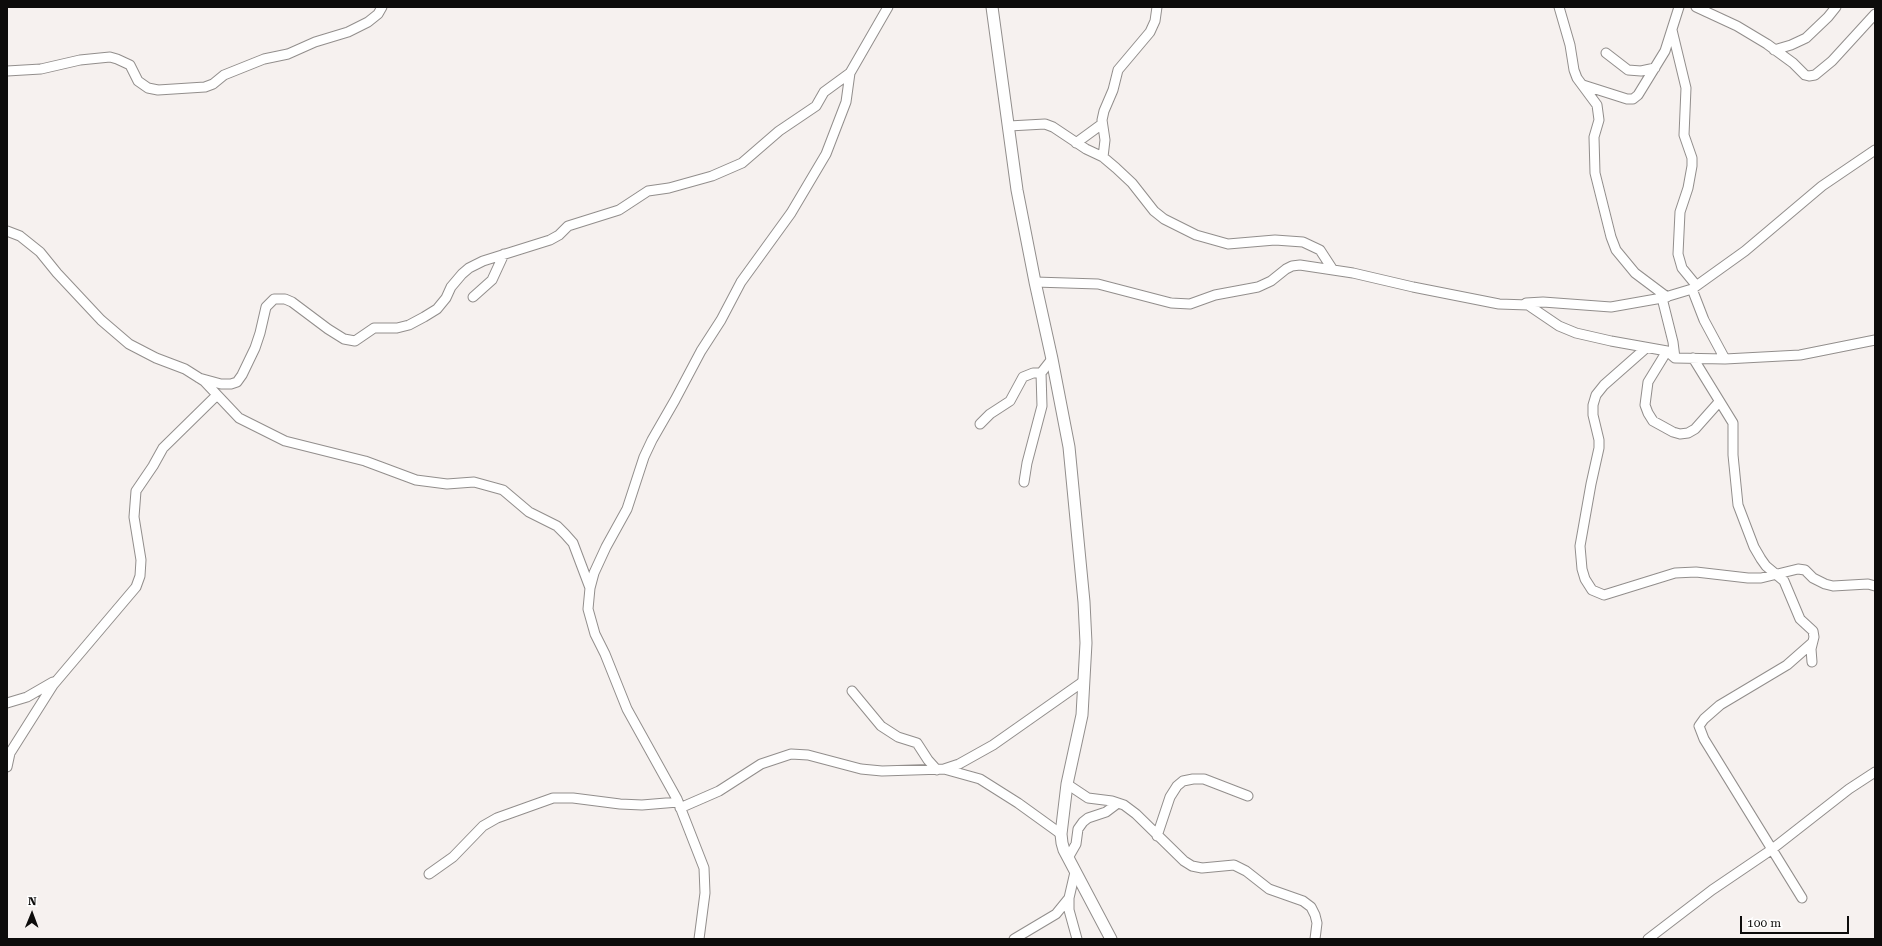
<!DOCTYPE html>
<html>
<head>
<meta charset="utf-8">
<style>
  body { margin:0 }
  #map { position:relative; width:1882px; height:946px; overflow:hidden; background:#f6f1ef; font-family:"Roboto Serif",serif }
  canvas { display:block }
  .frame { position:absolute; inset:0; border:8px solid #0d0c0b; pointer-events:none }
  .north { position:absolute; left:12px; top:894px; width:40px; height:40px; -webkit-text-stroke:3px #fff; paint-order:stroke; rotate:1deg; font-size:11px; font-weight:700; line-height:16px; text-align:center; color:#0d0c0b }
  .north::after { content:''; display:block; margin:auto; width:14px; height:18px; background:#0d0c0b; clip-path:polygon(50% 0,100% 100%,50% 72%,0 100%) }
  .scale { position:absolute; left:1740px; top:916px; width:109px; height:18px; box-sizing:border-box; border:2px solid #0d0c0b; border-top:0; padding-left:5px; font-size:12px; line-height:14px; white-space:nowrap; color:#0d0c0b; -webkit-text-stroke:3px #fff; paint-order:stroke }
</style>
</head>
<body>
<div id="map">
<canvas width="1882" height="946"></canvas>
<div class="frame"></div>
<div class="north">N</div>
<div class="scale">100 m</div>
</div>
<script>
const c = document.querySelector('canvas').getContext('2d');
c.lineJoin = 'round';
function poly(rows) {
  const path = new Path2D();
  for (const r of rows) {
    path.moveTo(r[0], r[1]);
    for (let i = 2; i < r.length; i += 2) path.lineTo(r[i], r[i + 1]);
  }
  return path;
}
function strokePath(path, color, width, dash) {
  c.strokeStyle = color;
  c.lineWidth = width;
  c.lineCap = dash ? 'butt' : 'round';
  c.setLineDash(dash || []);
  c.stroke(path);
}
const minor = poly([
  [1559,7,1570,45,1574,70,1577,78,1597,105,1599,120,1594,137,1595,173,1611,237,1616,250,1635,273,1667,297],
  [1696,7,1737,26,1767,44,1793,63,1805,75,1809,76,1815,75,1832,61,1875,14],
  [1672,30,1686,88,1684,135,1692,158,1692,166,1688,188,1680,212,1678,254,1682,268,1696,285],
  [1774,50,1791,45,1806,38,1828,17,1836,7],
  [1606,53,1628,70,1641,71,1655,68],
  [7,71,41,69,80,60,110,57,117,59,130,65,138,81,148,88,158,90,205,87,213,84,224,75,264,59,288,54,315,42,348,32,368,22,378,14,382,7],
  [1583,85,1627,99,1633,99,1638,95,1665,51,1679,7],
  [1009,126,1045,124,1053,127,1086,149,1103,157,1116,168,1132,183,1154,211,1164,219,1196,235,1228,244,1275,240,1303,242,1320,250,1333,270],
  [1076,143,1102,124],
  [1103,157,1105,140,1102,120,1104,111,1113,90,1118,70,1150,32,1155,21,1157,7],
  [7,231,20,236,40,252,57,273,101,320,129,344,156,358,185,369,204,381,239,418,285,441,365,461,416,480,447,484,474,482,503,490,529,512,557,526,565,534,573,543,590,588],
  [1035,282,1098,284,1171,303,1190,304,1215,295,1258,287,1271,281,1286,269,1292,266,1300,265,1353,273,1413,287,1499,304,1528,305,1559,326,1576,333,1611,341,1667,351,1675,358,1725,359,1800,355,1875,340],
  [1692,289,1704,320,1725,359],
  [473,297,492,280,504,254],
  [1662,298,1673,342,1675,358],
  [1526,303,1543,302,1611,307,1662,298,1692,289,1745,251,1822,186,1875,150],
  [1646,348,1604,385,1596,395,1593,405,1593,415,1599,440,1599,448,1591,484,1580,546,1582,569,1585,579,1592,590,1604,595,1675,573,1696,572,1748,578,1761,578,1798,569,1805,570,1813,578,1825,584,1833,586,1868,584,1875,586],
  [1667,351,1648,382,1645,405,1648,413,1653,421,1673,432,1680,434,1688,433,1695,429,1719,402],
  [1693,358,1733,423,1733,455,1738,505,1754,547,1761,559,1766,566,1784,581,1800,619,1813,631,1814,637,1811,649,1812,662],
  [199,378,221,384,231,384,237,382,242,375,255,348,260,333,266,307,274,299,285,299,292,302,328,329,344,339,355,341,374,328,397,328,409,325,424,317,437,309,446,298,451,287,462,274,469,268,483,261,550,240,559,235,568,226,619,210,648,191,669,188,712,176,742,163,779,131,816,106,824,92,850,73,888,7],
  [980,424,990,414,1010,401,1023,377,1033,373,1041,373],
  [1024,482,1027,463,1042,406,1041,373,1052,359],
  [852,691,881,726,898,737,917,743,928,760,937,770],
  [7,703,27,697,53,682],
  [7,767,10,753,53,685,136,587,140,576,141,560,134,517,136,491,153,466,163,448,217,395],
  [944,769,980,779,1018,803,1061,834],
  [1067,784,1088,798,1112,801,1124,805,1136,814,1184,861,1192,866,1202,868,1234,865,1246,871,1269,889,1303,901,1311,907,1315,915,1317,923,1315,939],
  [680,808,719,791,761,764,791,754,808,755,861,769,882,771,944,769,959,764,993,745,1084,681],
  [1157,836,1170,797,1177,786,1183,781,1193,779,1204,779,1248,796],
  [1068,858,1076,844,1078,829,1083,822,1088,818,1106,812,1118,803],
  [1075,872,1069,898,1069,910,1077,939],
  [429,874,453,857,483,826,497,818,553,798,573,798,620,804,642,805,678,802],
  [1802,898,1704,739,1699,726,1704,719,1720,705,1787,665,1812,643],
  [699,939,705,893,704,868,677,799,627,709,605,654,595,634,588,609,590,588,594,573,606,547,627,509,644,457,652,440,675,400,701,351,721,320,741,282,791,213,826,154,846,102,850,73],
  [1014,939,1056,914,1069,898],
  [1648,939,1712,890,1771,850,1849,789,1875,772]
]);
const tertiary = poly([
  [992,7,1017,190,1035,282,1052,359,1069,447,1084,602,1086,643,1082,715,1067,784,1061,834,1062,843,1064,850,1111,939]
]);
strokePath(minor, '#928e8c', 11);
strokePath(tertiary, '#928e8c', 13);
strokePath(minor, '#fff', 9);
strokePath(tertiary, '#fff', 11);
</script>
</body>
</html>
